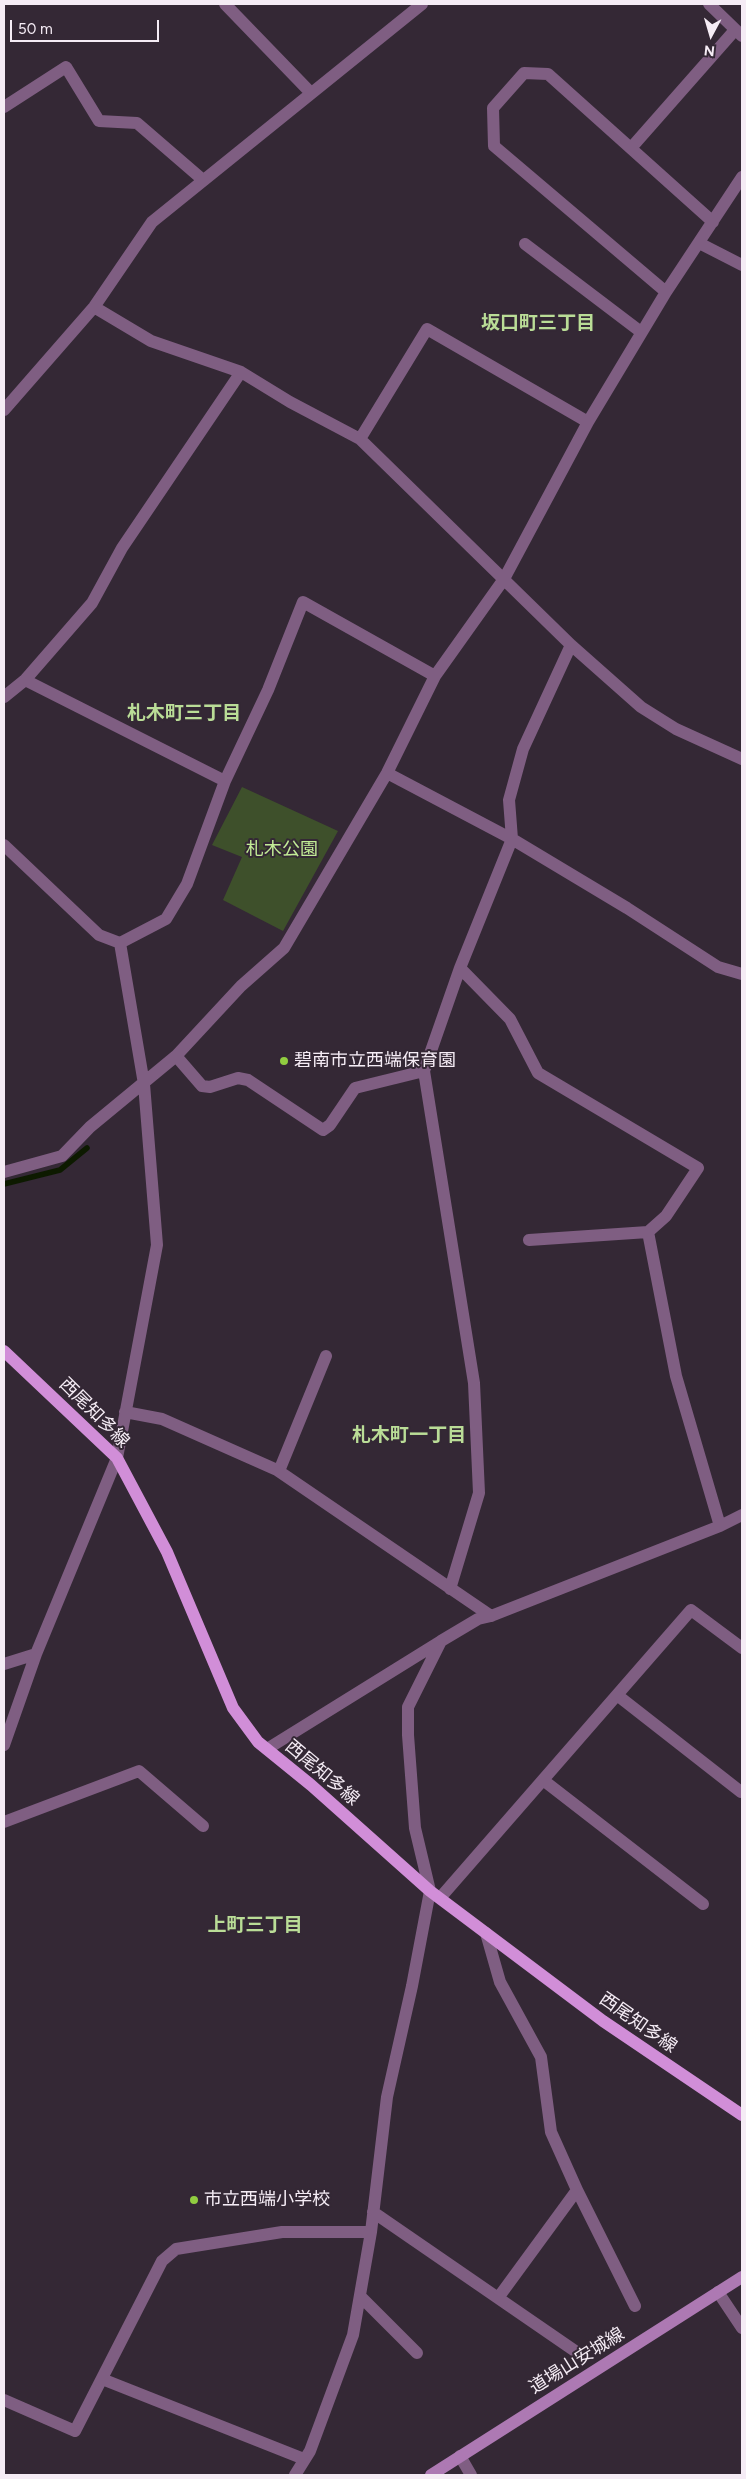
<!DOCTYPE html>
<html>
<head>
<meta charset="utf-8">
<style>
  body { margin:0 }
  #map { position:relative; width:746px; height:2479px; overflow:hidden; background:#342835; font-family:Figtree,sans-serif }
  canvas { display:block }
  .frame { position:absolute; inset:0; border:5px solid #f5ecf5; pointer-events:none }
  .north { position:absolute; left:686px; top:10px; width:50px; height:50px; -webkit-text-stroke:4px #342835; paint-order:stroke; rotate:186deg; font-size:14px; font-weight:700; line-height:20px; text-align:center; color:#f5ecf5 }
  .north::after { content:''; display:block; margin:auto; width:18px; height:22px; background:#f5ecf5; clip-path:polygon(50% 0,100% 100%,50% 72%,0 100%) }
  .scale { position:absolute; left:10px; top:20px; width:149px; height:22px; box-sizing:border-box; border:2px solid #f5ecf5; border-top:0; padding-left:6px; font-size:15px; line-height:18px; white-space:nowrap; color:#f5ecf5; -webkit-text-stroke:4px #342835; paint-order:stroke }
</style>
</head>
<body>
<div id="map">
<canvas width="746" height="2479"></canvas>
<div class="frame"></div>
<div class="north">N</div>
<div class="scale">50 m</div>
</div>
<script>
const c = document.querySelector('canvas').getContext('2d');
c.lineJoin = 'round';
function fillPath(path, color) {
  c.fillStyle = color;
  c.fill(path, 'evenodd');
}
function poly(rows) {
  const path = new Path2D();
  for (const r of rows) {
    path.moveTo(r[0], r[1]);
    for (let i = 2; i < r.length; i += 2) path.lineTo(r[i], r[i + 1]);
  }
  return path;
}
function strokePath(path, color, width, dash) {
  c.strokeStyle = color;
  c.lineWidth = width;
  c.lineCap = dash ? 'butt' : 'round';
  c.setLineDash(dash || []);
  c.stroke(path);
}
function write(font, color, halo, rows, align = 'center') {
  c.font = font + ' Figtree,"Noto Sans JP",sans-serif';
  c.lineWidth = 4;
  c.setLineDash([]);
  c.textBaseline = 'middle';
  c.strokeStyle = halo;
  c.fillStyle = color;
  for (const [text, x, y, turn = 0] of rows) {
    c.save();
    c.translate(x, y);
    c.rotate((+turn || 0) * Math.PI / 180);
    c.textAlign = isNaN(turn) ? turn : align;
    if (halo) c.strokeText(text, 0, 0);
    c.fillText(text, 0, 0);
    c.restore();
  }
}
fillPath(poly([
  [242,787,338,831,283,931,223,900,242,857,212,845]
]), '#3e502b');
strokePath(poly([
  [4,1184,60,1170,87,1148]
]), '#0d1a00', 5.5);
strokePath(poly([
  [225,4,311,93],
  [709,4,742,36],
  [4,107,66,67,99,121,137,123,203,180],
  [631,148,735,30],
  [699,243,742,265],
  [525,244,641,332],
  [666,292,494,146,493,108,524,73,548,74,713,222],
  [94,307,151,341,241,372,290,402,360,439,571,645,641,707,676,729,742,759],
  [4,410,94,307,152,222,422,4],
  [360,439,427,329,588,422,666,292,742,177],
  [25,680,225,781],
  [4,697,25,680,92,603,122,548,241,372],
  [387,773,512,839,627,908,718,967,742,974],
  [4,845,99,935,120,943,166,919,187,884,225,781,268,690,303,602,435,676],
  [460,968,510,1019,538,1073,698,1168,666,1216,648,1232,676,1376,720,1526],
  [176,1056,202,1086,210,1087,238,1078,248,1080,323,1130,330,1125,355,1088,424,1071],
  [4,1172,62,1156,90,1127,176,1056,241,986,284,948,387,773,435,676,504,579,588,422],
  [529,1240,648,1232],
  [125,1412,162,1419,277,1470,491,1616],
  [279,1471,326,1356],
  [450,1589,479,1493,474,1383,424,1071,460,968,512,839,509,800,523,749,571,645],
  [4,1664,36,1654],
  [617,1695,741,1792],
  [4,1745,36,1654,117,1458,157,1245,144,1084,120,943],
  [267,1749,441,1641],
  [543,1780,703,1904],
  [4,1822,139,1771,203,1826],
  [440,1898,691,1610,742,1648],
  [486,1933,500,1982,541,2057,551,2132,577,2190],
  [373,2212,575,2351],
  [718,2292,742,2328],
  [360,2296,417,2353],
  [498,2298,577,2190,635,2306],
  [102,2379,304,2459],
  [4,2400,75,2431,162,2261,176,2249,282,2232,371,2232],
  [460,2456,471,2475],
  [295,2475,310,2451,353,2335,371,2232,387,2097,412,1986,430,1891,415,1828,408,1735,408,1707,441,1641,478,1619,491,1616,720,1526,742,1515]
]), '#7f5e82', 12);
strokePath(poly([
  [431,2475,742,2277]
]), '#ad79b3', 12);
strokePath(poly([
  [4,1351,117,1458,167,1552,233,1708,258,1742,311,1785,430,1891,603,2021,742,2115]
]), '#d18ed8', 12);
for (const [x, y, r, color] of [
  [284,1061,5,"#91cd40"],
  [194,2200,5,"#91cd40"]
]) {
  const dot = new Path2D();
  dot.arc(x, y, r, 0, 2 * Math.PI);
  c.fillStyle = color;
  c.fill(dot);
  strokePath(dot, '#342835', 2);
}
write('18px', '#c2ec96', '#342835', [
  ["札木公園",282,850]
]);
write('18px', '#f5ecf5', '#342835', [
  ["碧南市立西端保育園",294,1061],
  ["市立西端小学校",204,2200]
], 'left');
write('18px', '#f5ecf5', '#342835', [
  ["西尾知多線",94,1413,45],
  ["西尾知多線",322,1773,40],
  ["西尾知多線",638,2023,35],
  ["道場山安城線",577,2361,-32]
]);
write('bold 19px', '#badd97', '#342835', [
  ["坂口町三丁目",538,323],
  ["札木町三丁目",184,713],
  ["札木町一丁目",409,1435],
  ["上町三丁目",255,1925]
]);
</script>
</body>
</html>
